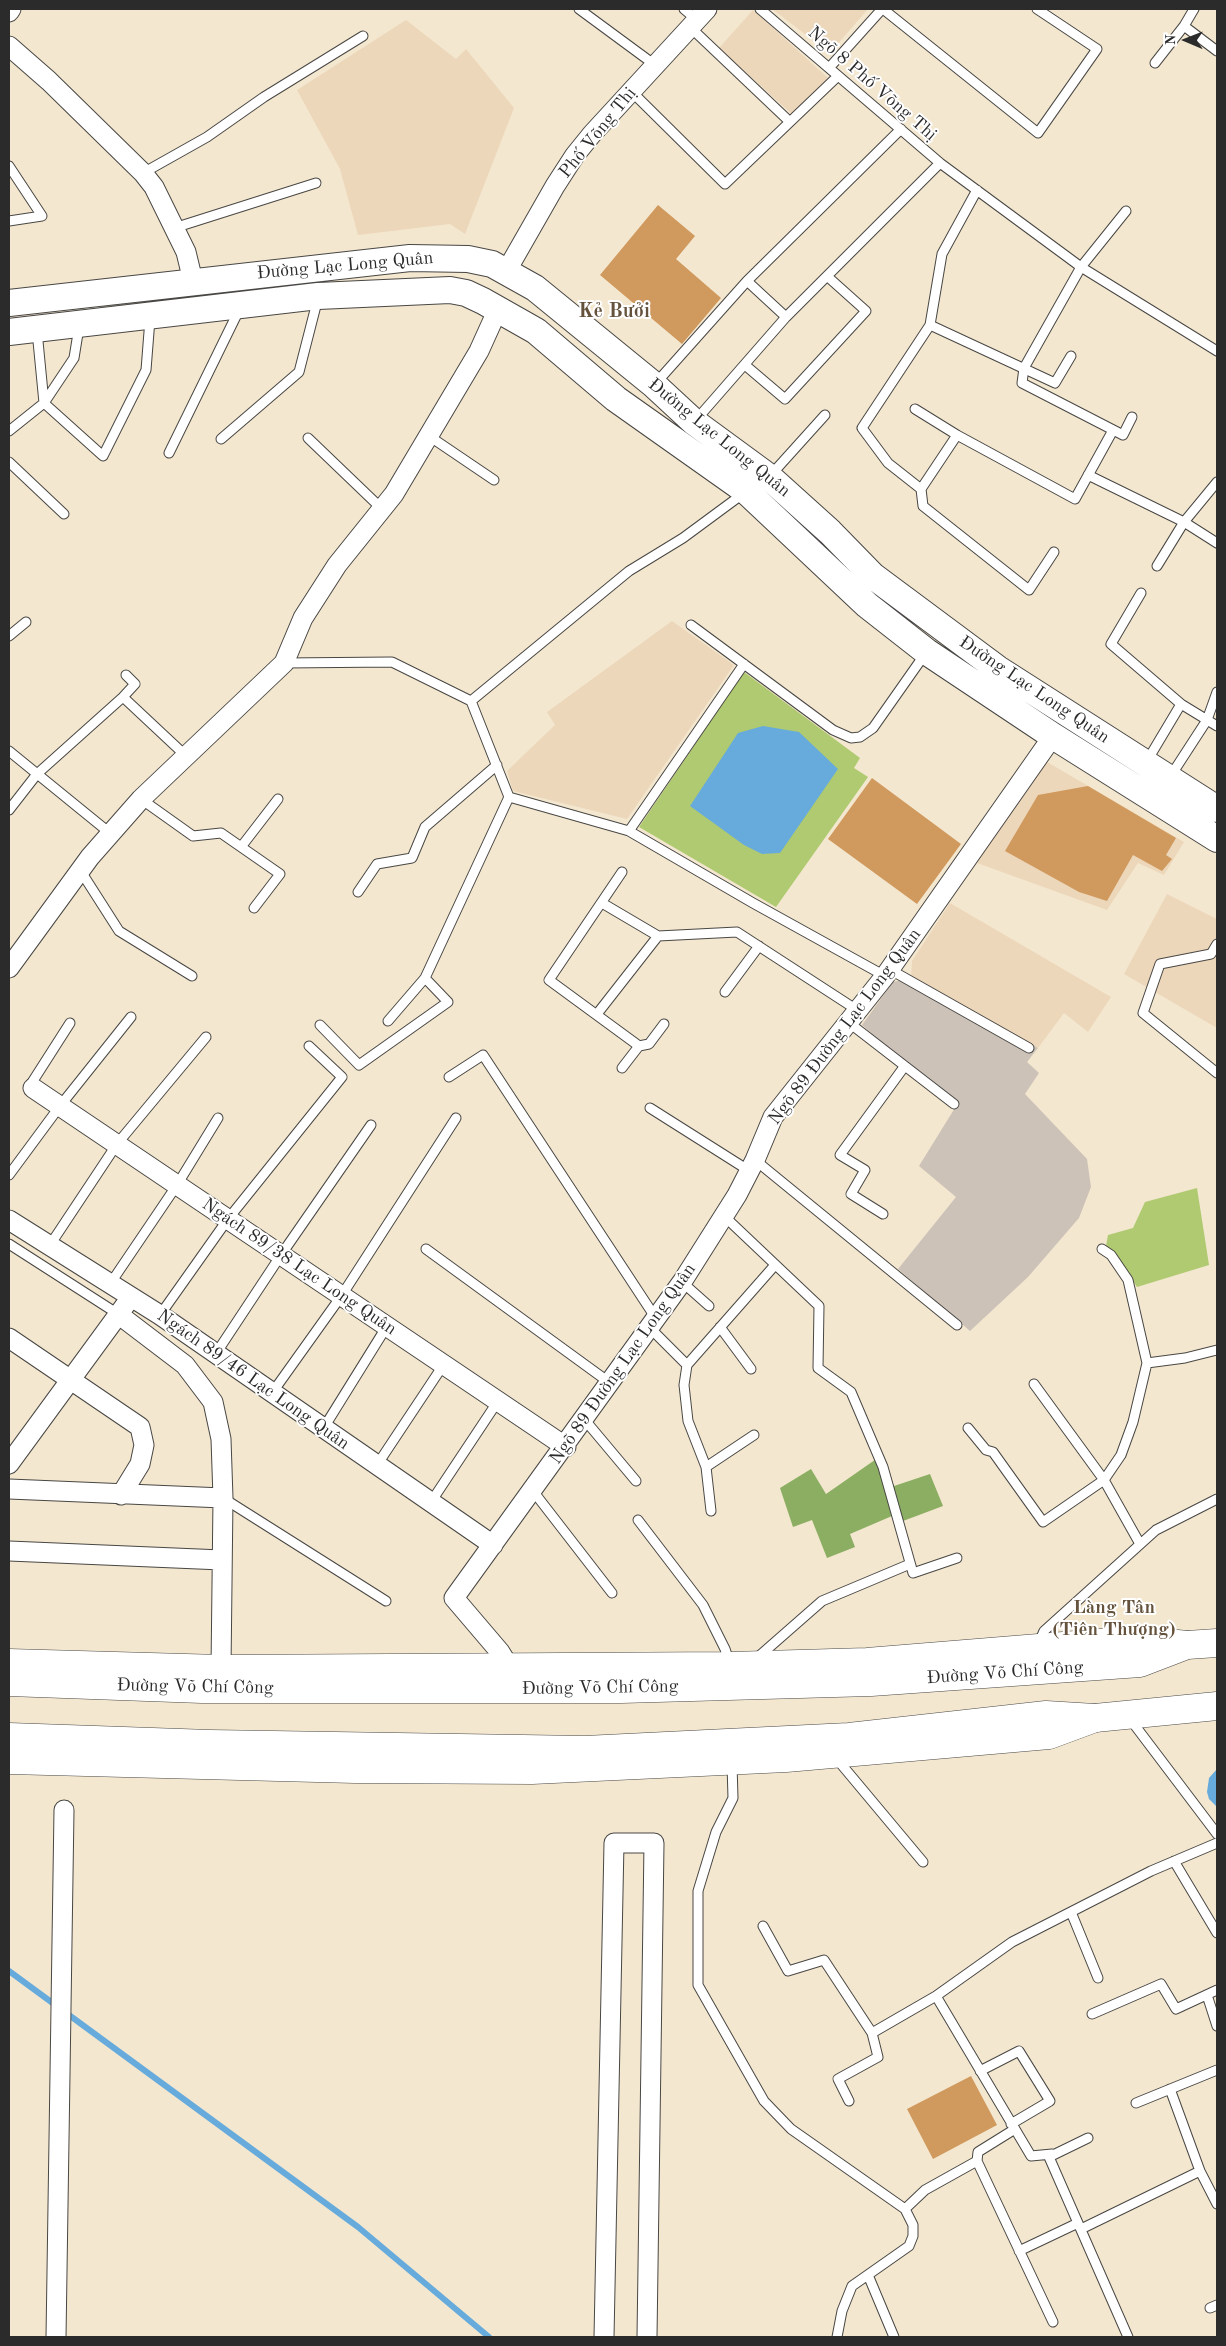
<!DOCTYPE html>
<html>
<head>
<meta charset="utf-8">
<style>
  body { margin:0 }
  #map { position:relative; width:1226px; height:2346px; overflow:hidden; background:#f3e7cf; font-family:"Old Standard TT",serif }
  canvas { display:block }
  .frame { position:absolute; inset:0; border:10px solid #2b2b2b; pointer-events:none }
  .north { position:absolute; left:1161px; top:15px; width:50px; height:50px; -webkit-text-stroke:4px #fff; paint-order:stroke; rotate:271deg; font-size:14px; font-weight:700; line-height:20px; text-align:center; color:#2b2b2b }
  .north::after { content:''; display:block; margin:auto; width:18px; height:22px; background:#2b2b2b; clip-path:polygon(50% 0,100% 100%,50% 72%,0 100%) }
</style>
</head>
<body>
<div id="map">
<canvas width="1226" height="2346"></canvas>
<div class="frame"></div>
<div class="north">N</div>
</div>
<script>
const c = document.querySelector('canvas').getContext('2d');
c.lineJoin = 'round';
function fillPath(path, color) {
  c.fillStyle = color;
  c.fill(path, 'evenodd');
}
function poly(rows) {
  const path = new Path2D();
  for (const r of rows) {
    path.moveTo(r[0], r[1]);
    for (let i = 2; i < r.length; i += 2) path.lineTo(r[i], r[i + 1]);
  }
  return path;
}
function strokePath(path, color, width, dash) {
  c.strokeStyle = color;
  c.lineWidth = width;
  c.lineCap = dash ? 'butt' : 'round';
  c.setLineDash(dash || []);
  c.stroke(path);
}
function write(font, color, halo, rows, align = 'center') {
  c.font = font + ' "Old Standard TT",serif';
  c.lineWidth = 4;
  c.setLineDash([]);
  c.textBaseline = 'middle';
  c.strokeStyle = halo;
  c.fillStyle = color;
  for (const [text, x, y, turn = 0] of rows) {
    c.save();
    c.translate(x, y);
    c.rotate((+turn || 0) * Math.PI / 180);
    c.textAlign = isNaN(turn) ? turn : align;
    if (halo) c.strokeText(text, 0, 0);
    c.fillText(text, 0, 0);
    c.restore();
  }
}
fillPath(poly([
  [772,9,868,9,830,53],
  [753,10,828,78,794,116,719,48],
  [406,20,456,59,466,49,514,108,465,234,450,224,358,235,340,169,297,90],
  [672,621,734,665,627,819,513,791,507,771,555,725,547,712],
  [1042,759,1184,842,1164,875,1138,863,1107,910,977,863],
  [1167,894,1217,919,1217,1028,1124,974],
  [950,903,1111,997,1088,1032,1064,1013,1038,1048,911,978,912,961]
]), '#edd7ba');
fillPath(poly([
  [911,978,1038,1048,1027,1062,1039,1073,1025,1094,1087,1159,1091,1187,1079,1218,1028,1277,970,1331,898,1269,956,1197,919,1166,958,1103,906,1064,862,1025,893,982]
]), '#ccc2b8');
fillPath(poly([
  [744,672,860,758,854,768,868,777,776,907,639,827],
  [1197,1188,1209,1265,1137,1287,1118,1258,1106,1246,1108,1235,1133,1228,1145,1202]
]), '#afca70');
fillPath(poly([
  [882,1455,894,1486,930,1474,943,1506,903,1521,899,1513,850,1534,855,1547,827,1558,812,1520,793,1527,780,1488,811,1469,826,1494]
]), '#8bae62');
fillPath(poly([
  [763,726,799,732,838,769,780,853,762,854,744,845,690,806,738,733],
  [1217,1769,1217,1807,1209,1799,1207,1792,1209,1778]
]), '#67abdc');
strokePath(poly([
  [9,1971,358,2227,489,2337]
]), '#67abdc', 6);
fillPath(poly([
  [658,205,695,236,676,259,721,298,682,344,600,275],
  [872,778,961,844,917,904,828,839],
  [1088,786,1176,838,1166,855,1172,859,1162,871,1133,855,1107,901,1079,892,1005,851,1038,795],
  [971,2076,997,2125,933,2159,907,2109]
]), '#d0995d');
const lane = poly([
  [579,9,655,65],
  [684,9,697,20],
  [760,9,940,163,1081,267,1217,351],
  [883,9,1038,133,1097,49,1037,9],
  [1184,26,1217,51],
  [690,27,790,122],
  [1155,63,1184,26,1194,9],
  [829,68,882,9],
  [631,91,725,184,838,76],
  [9,166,42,216,9,221],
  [143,173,207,137,264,97,363,36],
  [977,190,942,254,930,325,862,428,888,463,921,489,923,506,1029,590,1054,552],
  [1126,211,1081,267,1024,368,1022,383,1123,435,1132,417],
  [174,228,316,183],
  [786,317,747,281,901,129],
  [930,325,1055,383,1071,356],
  [37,331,44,403,103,456,146,370,150,319],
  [745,365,785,399,866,311,828,277],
  [656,383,747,281],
  [915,409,957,435,1075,499,1112,432],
  [696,420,786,317,940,163],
  [9,431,44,403,74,358,79,327],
  [429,436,494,480],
  [308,438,382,509],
  [221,439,299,372,318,298],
  [169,453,240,308],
  [9,462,64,514],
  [1088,475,1184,522,1217,543],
  [770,476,825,415],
  [921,489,957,435],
  [1157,566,1184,522,1217,482],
  [1141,593,1111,644,1181,704,1147,761],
  [691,625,833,730,851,738,860,737,873,728,925,654],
  [9,636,26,622],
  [284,663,392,662,471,701,509,797,425,978,388,1021],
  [123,697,135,684,126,675],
  [471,701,629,571,683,538,744,493],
  [1181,704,1217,726],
  [9,751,111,834],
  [1170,777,1207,720,1217,692],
  [509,797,629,831,753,903,885,976],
  [141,799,193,836,221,833,280,874,254,908],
  [9,810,37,774,123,697,186,756],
  [629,831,744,664],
  [241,847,278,799],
  [80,870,119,931,192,976],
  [358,892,377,864,412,858,425,827,497,765],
  [602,903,658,936,737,932,857,1010],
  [1217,944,1211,954,1160,964,1143,1013,1217,1073],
  [889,969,1029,1048],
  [725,992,759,946],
  [597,1014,658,936],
  [848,1022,954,1104],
  [320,1025,359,1065,448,1002,425,978],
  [639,1046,649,1044,664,1024],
  [622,1068,639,1046,549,980,622,872],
  [449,1077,483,1055,657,1320],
  [33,1088,31,1084,70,1023],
  [650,1108,748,1170],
  [755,1160,957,1325],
  [9,1175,60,1106,131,1017],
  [883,1214,851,1194,865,1170,840,1155,904,1067],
  [724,1216,819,1306,818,1368,851,1392,883,1467,913,1573,957,1558],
  [9,1244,118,1314],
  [50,1245,117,1144,206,1037],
  [426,1249,610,1383],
  [682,1282,709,1306],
  [110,1284,177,1185,218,1118],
  [160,1315,228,1219,342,1077,309,1046],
  [720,1327,751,1369],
  [651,1329,687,1365,775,1265],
  [215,1355,281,1255,371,1125],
  [1147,1363,1185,1358,1217,1350],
  [687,1365,684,1385,688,1421,706,1467,711,1511],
  [1034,1384,1104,1480,1140,1544],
  [272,1393,342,1295,456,1118],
  [584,1419,636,1481],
  [968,1428,986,1450,993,1452,1043,1522,1104,1480,1121,1455,1133,1422,1147,1363,1128,1280,1111,1255,1102,1249],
  [323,1429,387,1326],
  [377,1465,444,1364],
  [706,1467,754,1435],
  [533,1491,612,1593],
  [223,1498,386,1601],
  [431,1502,498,1401],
  [638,1520,703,1605,725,1649,730,1664],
  [1038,1645,1044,1631,1156,1530,1217,1499],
  [757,1658,822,1601,910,1564],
  [1130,1719,1217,1834],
  [836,1758,923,1862],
  [732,1764,733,1798,716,1832,698,1891,698,1985,764,2101,791,2129,905,2209,913,2225,913,2236,909,2246,852,2286,842,2311,837,2337],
  [1174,1861,1217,1933],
  [1071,1912,1098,1978],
  [763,1926,788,1971,824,1960,872,2033,936,1996,1012,1942,1151,1871,1217,1843],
  [1207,1995,1217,2026],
  [936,1996,1031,2156,1052,2154],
  [1092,2014,1161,1984,1176,2009,1217,1990],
  [980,2071,1019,2051,1050,2101,1011,2124],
  [849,2101,838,2079,878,2057,872,2033],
  [1136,2103,1217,2070],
  [1088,2138,1049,2157,1128,2337],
  [977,2161,1053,2322],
  [1200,2171,1217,2204],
  [905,2209,925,2190,977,2161,978,2152,1015,2129],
  [1081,2229,1200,2171,1170,2089],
  [1019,2251,1078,2223],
  [868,2275,894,2337],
  [1210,2308,1217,2305]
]);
const street = poly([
  [9,12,11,9],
  [9,46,49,81,143,173,154,187,186,252,193,281],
  [507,270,555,186,575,155,592,134,707,9],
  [9,968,90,857,141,799,284,663,303,618,337,565,394,494,479,351,498,309],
  [33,1088,566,1447],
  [9,1220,160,1315,493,1545],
  [118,1314,185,1365,213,1402,221,1439,223,1498,221,1669],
  [9,1338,140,1427,144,1445,140,1464,121,1495],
  [9,1464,126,1304],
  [9,1489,223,1498],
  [9,1551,222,1560],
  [510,1668,500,1652,454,1598,682,1282,737,1195,755,1160,773,1117,885,976,1053,736],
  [56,2337,64,1810],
  [604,2337,614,1843,654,1843,647,2337]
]);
const secondary = poly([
  [9,303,410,258,468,259,492,264,535,288,654,385,694,422,769,477,830,532,873,576,998,669,1217,809],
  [9,332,318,296,450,290,466,293,483,301,536,331,616,399,746,491,867,605,927,652,1053,736,1217,839]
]);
const primary = poly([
  [9,1663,221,1669,731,1666,867,1662,1137,1640,1187,1645],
  [9,1760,355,1769,532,1770,786,1758,1049,1735,1095,1718]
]);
const highway = poly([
  [9,1682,202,1689,621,1689,871,1682,1140,1663,1187,1645,1217,1643],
  [9,1737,210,1744,585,1750,849,1737,1046,1715,1095,1718,1217,1706]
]);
strokePath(lane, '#494744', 11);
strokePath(street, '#494744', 21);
strokePath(secondary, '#494744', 28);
strokePath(primary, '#494744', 29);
strokePath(highway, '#494744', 29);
strokePath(lane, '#fff', 9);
strokePath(street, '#fff', 19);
strokePath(secondary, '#fff', 26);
strokePath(primary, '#fff', 28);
strokePath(highway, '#fff', 28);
write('18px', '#2b2b2b', '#fff', [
  ["Ngõ 8 Phố Võng Thị",872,84,41],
  ["Phố Võng Thị",598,133,-51],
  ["Đường Lạc Long Quân",345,266,-5],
  ["Đường Lạc Long Quân",719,438,39],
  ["Đường Lạc Long Quân",1034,690,34],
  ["Ngõ 89 Đường Lạc Long Quân",845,1027,-53],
  ["Ngách 89/38 Lạc Long Quân",299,1267,34],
  ["Ngõ 89 Đường Lạc Long Quân",623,1364,-55],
  ["Ngách 89/46 Lạc Long Quân",253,1380,35],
  ["Đường Võ Chí Công",1005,1673,-4],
  ["Đường Võ Chí Công",195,1687,1],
  ["Đường Võ Chí Công",600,1688,-1]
]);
write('bold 19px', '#65523c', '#fff', [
  ["Làng Tân",1114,1608],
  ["(Tiên Thượng)",1114,1630]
]);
write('bold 20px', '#65523c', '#fff', [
  ["Kẻ Bưởi",614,312]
]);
</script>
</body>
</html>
